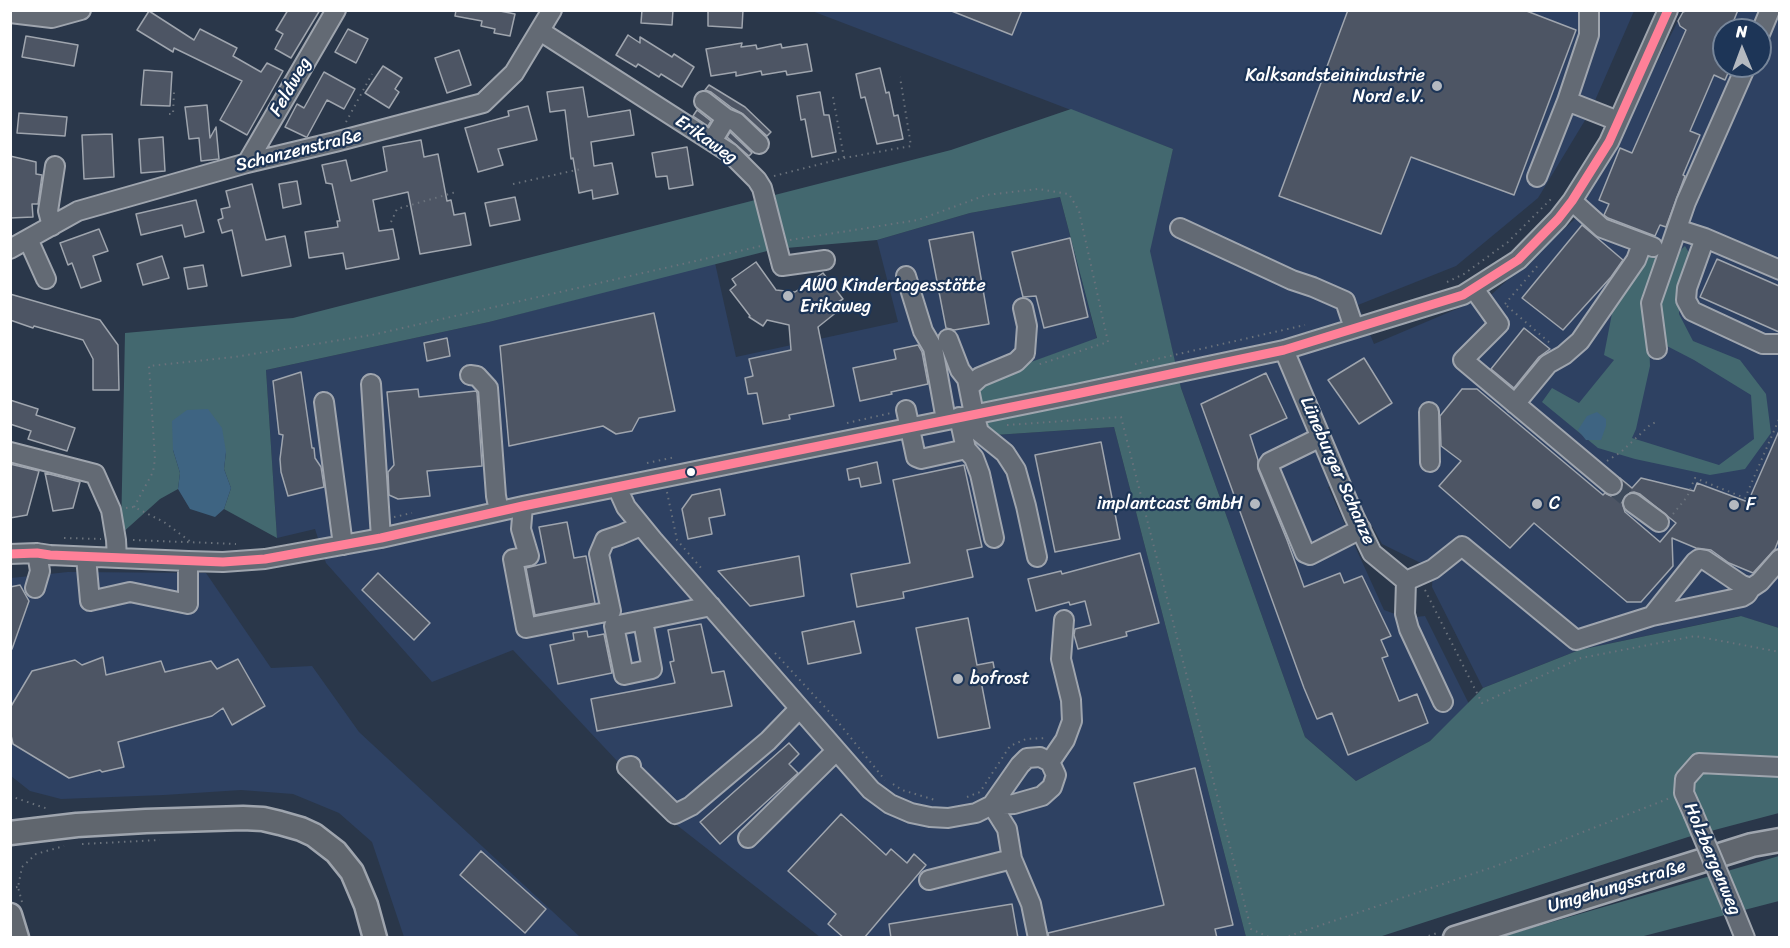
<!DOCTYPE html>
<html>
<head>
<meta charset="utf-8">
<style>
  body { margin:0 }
  #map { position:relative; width:1790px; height:948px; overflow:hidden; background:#2a374a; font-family:Sriracha,sans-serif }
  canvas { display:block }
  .frame { position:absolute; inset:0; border:12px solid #fff; pointer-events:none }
  .north { position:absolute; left:1712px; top:18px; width:60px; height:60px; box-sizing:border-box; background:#1d3557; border:2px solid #77869a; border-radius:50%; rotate:359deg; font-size:16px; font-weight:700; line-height:24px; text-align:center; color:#fff }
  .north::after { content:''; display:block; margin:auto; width:21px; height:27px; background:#b4b9c0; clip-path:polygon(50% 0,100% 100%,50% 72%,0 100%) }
</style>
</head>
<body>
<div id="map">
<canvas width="1790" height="948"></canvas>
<div class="frame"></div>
<div class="north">N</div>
</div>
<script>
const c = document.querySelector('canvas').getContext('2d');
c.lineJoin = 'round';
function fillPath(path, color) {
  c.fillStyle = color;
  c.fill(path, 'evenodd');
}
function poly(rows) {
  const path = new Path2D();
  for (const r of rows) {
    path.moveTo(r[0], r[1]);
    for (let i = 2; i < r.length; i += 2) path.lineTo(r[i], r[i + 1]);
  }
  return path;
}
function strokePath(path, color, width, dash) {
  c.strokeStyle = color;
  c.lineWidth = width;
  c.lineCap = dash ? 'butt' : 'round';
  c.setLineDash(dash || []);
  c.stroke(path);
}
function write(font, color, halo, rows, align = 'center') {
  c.font = font + ' Sriracha,sans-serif';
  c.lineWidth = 4.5;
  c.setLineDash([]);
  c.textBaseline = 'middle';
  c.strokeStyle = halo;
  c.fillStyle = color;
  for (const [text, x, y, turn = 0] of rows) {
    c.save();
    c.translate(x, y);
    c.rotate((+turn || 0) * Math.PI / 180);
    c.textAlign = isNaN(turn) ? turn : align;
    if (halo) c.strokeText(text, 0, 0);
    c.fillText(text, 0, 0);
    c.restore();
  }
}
fillPath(poly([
  [812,11,1634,11,1590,112,1538,198,1456,266,1358,305,1374,344,1492,294,1575,219,1620,135,1683,11,1759,11,1751,30,1724,30,1724,66,1760,66,1760,53,1779,11,1779,628,1740,616,1579,650,1483,688,1432,587,1433,569,1382,544,1345,478,1328,487,1384,610,1406,618,1425,616,1469,704,1430,741,1356,781,1305,737,1181,388,1149,251,1173,149],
  [1060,197,1097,339,987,378,995,435,1114,427,1246,937,820,937,678,826,513,650,432,682,326,563,315,529,277,538,266,370,489,322,715,263,736,357,898,322,877,240,970,213],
  [68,572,206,573,271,668,312,666,359,732,580,937,404,937,372,842,339,813,293,794,241,790,164,795,61,799,30,791,11,776,11,578]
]), '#2e4162');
fillPath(poly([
  [1071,109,1173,149,1150,251,1181,388,1305,737,1356,781,1430,741,1483,688,1579,650,1741,616,1779,628,1779,813,1688,837,1379,937,1246,937,1114,427,995,435,983,427,979,391,987,378,1097,338,1060,197,970,213,877,240,775,249,489,322,266,370,277,538,224,509,231,488,224,469,226,452,173,450,180,473,178,489,160,499,121,534,125,333,293,318,951,150],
  [1685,246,1692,258,1679,292,1679,314,1693,341,1740,360,1766,394,1771,433,1745,469,1710,475,1635,459,1598,448,1542,402,1552,388,1579,403,1614,360,1604,355,1614,303,1627,291,1648,256,1661,256,1649,340,1650,366,1636,429,1632,438,1719,465,1754,439,1751,395,1694,360,1665,345,1659,310,1670,260],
  [1779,856,1779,901,1640,937,1497,938]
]), '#43686f');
fillPath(poly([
  [208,409,222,428,226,452,224,469,231,488,224,509,215,517,190,509,178,489,180,473,173,450,172,421,187,410],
  [1597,412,1606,419,1606,426,1601,440,1586,440,1578,430,1587,416]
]), '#3e6482');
const building = poly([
  [288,10,320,10,291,58,275,49,283,34,276,30,288,10],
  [456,10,495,10,515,14,510,36,494,33,495,29,481,26,482,21,455,16,456,10],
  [642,10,673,10,672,25,641,23,642,10],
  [708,10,743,10,742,28,708,26,708,10],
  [949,10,1022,10,1012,35,949,10],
  [1348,10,1524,10,1576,30,1514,195,1411,157,1381,234,1279,196,1348,10],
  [1688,10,1738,10,1730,30,1724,30,1724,66,1731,66,1725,80,1714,75,1690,131,1700,135,1683,175,1685,176,1666,227,1660,225,1655,236,1608,218,1604,215,1609,204,1599,200,1620,148,1632,153,1686,30,1680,26,1678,21,1683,12,1688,10],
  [149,11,194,40,200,29,237,48,233,56,261,72,267,63,283,71,247,135,220,120,242,81,174,48,173,52,137,30,149,11],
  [348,29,368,39,356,63,335,52,348,29],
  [628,35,640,43,640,37,672,57,674,54,694,67,682,87,661,74,659,77,638,64,636,67,616,55,628,35],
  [26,36,78,45,74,66,22,57,26,36],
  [742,43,741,47,756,45,757,49,781,44,782,48,807,44,812,71,787,75,786,71,762,75,761,71,736,76,736,72,711,76,706,49,742,43],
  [459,50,471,85,447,93,435,58,459,50],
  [383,66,402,78,395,89,399,92,389,108,365,93,383,66],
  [880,68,886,93,889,92,894,116,898,115,903,139,877,144,865,97,861,98,856,74,880,68],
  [144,70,172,72,170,106,141,105,144,70],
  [324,72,355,89,344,109,327,100,307,137,306,137,285,127,297,104,304,108,324,72],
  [709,85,745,107,771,132,767,136,743,114,732,108,711,92,705,90,709,85],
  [583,87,588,117,630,110,634,135,591,142,594,166,612,163,618,194,593,199,592,190,579,193,573,158,571,159,565,110,550,112,547,92,583,87],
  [820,92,824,115,829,115,836,152,812,157,805,119,801,120,797,96,820,92],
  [207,105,210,138,216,127,219,159,201,161,199,138,189,139,185,107,207,105],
  [528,106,537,140,498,149,503,165,478,172,465,128,509,116,508,111,528,106],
  [697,110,711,121,708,126,693,116,697,110],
  [19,113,67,117,65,136,17,133,19,113],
  [730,132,752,153,749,156,727,137,730,132],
  [112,134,114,177,84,179,82,135,112,134],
  [163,137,165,171,141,173,139,139,163,137],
  [421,140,424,157,438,154,447,201,451,200,454,215,465,213,471,245,420,254,408,192,373,200,379,231,393,229,399,259,346,269,343,253,309,258,305,232,338,227,337,221,340,221,332,184,326,183,322,165,346,160,351,181,387,171,383,147,421,140],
  [687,147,693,185,669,189,667,176,656,177,652,153,687,147],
  [10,156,36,162,36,174,42,175,38,204,32,204,33,217,10,218,10,156],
  [297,181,301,204,283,208,279,184,297,181],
  [252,184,266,240,285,236,291,266,242,276,232,230,222,233,218,220,223,218,221,209,230,207,226,191,252,184],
  [515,197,520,220,490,226,485,203,515,197],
  [196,200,204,232,185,237,182,225,141,235,136,214,196,200],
  [1582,225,1623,260,1611,277,1563,330,1522,298,1582,225],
  [99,229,108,251,93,256,101,281,81,288,72,263,68,265,60,243,99,229],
  [973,232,989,324,954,330,946,328,929,240,973,232],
  [1070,238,1088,317,1044,328,1036,296,1023,297,1012,252,1070,238],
  [162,256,169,278,143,285,137,264,162,256],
  [1717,259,1779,286,1779,332,1700,297,1717,259],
  [756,262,776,290,795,292,823,273,843,299,835,304,838,311,818,327,834,406,789,415,790,419,763,424,757,393,748,394,745,378,753,376,749,359,791,350,789,325,767,320,763,326,749,317,750,316,730,290,736,285,732,279,756,262],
  [203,265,207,286,188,289,184,268,203,265],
  [10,294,100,320,118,345,119,390,93,390,93,359,83,340,34,326,33,328,10,320,10,294],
  [654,313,675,411,639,418,632,431,616,434,603,426,509,446,500,346,654,313],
  [1524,328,1550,349,1539,357,1514,388,1491,369,1524,328],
  [447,338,450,356,427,361,424,343,447,338],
  [918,345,922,352,928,384,891,392,892,394,860,401,853,368,896,359,894,350,918,345],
  [1364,358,1392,403,1359,424,1328,380,1364,358],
  [301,372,312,448,314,448,315,458,321,467,324,487,288,496,281,472,280,459,283,435,279,434,273,381,301,372],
  [1266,373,1287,418,1250,435,1258,460,1258,469,1287,540,1304,587,1340,573,1344,583,1362,576,1391,636,1381,640,1388,656,1382,658,1399,701,1417,694,1428,723,1348,755,1332,713,1317,719,1304,688,1201,404,1266,373],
  [418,389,419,397,476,391,477,393,482,466,427,471,430,496,398,499,389,495,388,472,394,465,387,392,418,389],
  [1462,389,1477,389,1603,495,1605,493,1611,496,1616,495,1621,492,1623,486,1620,478,1632,488,1641,478,1694,491,1697,483,1748,502,1779,431,1779,539,1775,549,1753,573,1729,563,1711,550,1696,548,1672,538,1673,566,1641,602,1627,602,1534,523,1510,548,1439,486,1461,461,1441,446,1440,416,1462,389],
  [1634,492,1640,494,1676,523,1660,542,1625,512,1622,502,1624,497,1628,493,1634,492],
  [10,400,38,409,36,415,75,428,67,451,28,439,31,431,10,424,10,400],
  [1101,442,1120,539,1055,552,1035,455,1101,442],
  [877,462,881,483,861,487,859,478,849,480,847,469,877,462],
  [10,464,39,471,27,515,10,518,10,464],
  [964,465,982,547,967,550,973,577,903,592,904,598,857,607,851,574,910,563,893,480,964,465],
  [45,473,80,482,73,508,53,511,45,473],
  [720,489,725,515,709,518,712,534,688,539,682,509,692,495,720,489],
  [567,522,574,558,586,556,595,603,535,615,526,568,546,563,539,527,567,522],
  [1140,553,1159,623,1126,632,1127,636,1078,649,1074,635,1075,629,1091,625,1085,601,1070,605,1069,602,1036,611,1028,579,1061,571,1062,574,1140,553],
  [799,556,804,596,750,606,718,571,799,556],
  [378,573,430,623,414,640,362,590,378,573],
  [20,585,29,601,12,649,10,649,10,587,20,585],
  [968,618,977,665,993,662,996,678,981,681,990,728,938,738,916,628,968,618],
  [854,621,861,653,808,664,802,632,854,621],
  [701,624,712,673,724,671,732,706,597,731,591,699,675,683,670,662,674,661,668,630,701,624],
  [587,631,588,637,604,634,612,673,558,684,550,645,574,640,573,633,587,631],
  [103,657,106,675,161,661,165,672,211,661,217,669,238,659,265,706,232,725,223,708,212,716,118,742,124,767,102,772,100,770,69,778,13,744,10,731,10,708,32,671,75,660,82,665,103,657],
  [789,743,799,754,789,764,798,773,720,844,700,822,789,743],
  [1195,768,1233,925,1215,929,1217,938,1049,938,1048,933,1164,905,1134,783,1195,768],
  [841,814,886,855,891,849,907,863,914,854,926,865,864,938,844,938,828,924,836,914,788,871,841,814],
  [481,851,546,909,525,933,460,875,481,851],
  [1012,904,1018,938,891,938,889,924,1012,904]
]);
fillPath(building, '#4d5564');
strokePath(building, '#9fa5ae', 1.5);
strokePath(poly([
  [1612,485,1633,503]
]), '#3f4b5c', 18, [18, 9]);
const minor = poly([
  [1589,10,1589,35,1567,101,1618,121],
  [10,13,52,18,81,10],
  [540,31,730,153,757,180,762,188,782,266,825,260],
  [1760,34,1770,10],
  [704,101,726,118,712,141],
  [726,118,736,122,759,144],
  [247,163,336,10],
  [1537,177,1567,101],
  [1572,201,1602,228,1653,247],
  [52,226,48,211,55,166],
  [1180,228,1292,280,1313,287,1345,301,1354,328],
  [1677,229,1705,238,1780,270],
  [1705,238,1687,288,1686,300,1692,311,1763,344,1780,344],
  [28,239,46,279],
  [10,249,78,211,247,163,335,142,483,103,514,73,552,10],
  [906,276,923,331,933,348,946,420],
  [1474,289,1499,324,1463,360,1612,485],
  [948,339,960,370,967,379,974,414,979,432,1005,453,1016,470,1026,506,1037,557],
  [1657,349,1651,303,1686,202,1746,66],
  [1284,350,1354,516,1372,553,1406,581],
  [470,375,477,376,488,388,496,496,499,511],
  [371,384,381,538],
  [969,387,980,377,1016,362,1025,353,1027,326,1023,308],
  [324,402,343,545],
  [1515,404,1548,364,1564,355,1580,341,1636,260,1642,244],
  [906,410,916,457,921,459,966,449],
  [1429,412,1430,462],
  [959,417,966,449,974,458,980,474,994,538],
  [1321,437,1270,462,1268,465,1305,553,1310,555,1361,529],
  [10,452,95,474,111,510,116,540,117,558],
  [617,487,626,507,653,540,871,790,890,804,911,813,930,817,948,818,976,813,992,805,1014,804,1042,796,1052,787,1056,775,1050,762,1040,757,1027,758,1020,765,992,805],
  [1633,503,1659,522],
  [523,506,521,529,529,556,513,559,526,628,611,611,599,554,605,540,620,535,641,526],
  [10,554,37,553,50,555,188,561,223,562,265,559,381,538,523,506,1076,394,1284,350,1463,295,1518,260,1558,219,1572,201,1609,142,1668,10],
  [86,557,90,601,130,592,188,604,188,561],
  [1406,581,1433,569,1462,546,1576,640,1652,616,1695,562,1699,559,1705,560,1742,585,1751,588,1760,582,1780,559],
  [1406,581,1405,614,1409,629,1443,702],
  [35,588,40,571,37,553],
  [1652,616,1742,597,1747,594,1751,588],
  [643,621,652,669,624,675,614,626,711,606],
  [1050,762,1065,740,1072,721,1071,700,1061,659,1064,620],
  [631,766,627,767,675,814,691,806,768,741,799,709],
  [992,805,1007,829,1012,859,1031,904,1038,938],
  [1693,813,1684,793,1685,779,1699,763,1780,767],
  [748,838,836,751],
  [929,880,1012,859],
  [1732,906,1745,938]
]);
const major = poly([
  [10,833,77,825,146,821,243,818,263,819,280,823,301,829,314,835,336,852,352,872,366,905,375,938],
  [10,915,17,938],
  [1455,938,1752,845,1780,840]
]);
strokePath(minor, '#9fa5ae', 22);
strokePath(major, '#9fa5ae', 27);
strokePath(poly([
  [833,97,844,158],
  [169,114,173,114,174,92],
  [346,122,372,74],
  [774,176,844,158,911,146,900,77],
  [513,184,581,169],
  [391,222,397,209,456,192],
  [790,240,918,220,986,195,1038,189,1069,194,1079,211,1108,342,1037,365],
  [1447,282,1464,274,1508,242,1552,198],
  [1505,304,1540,263],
  [1507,306,1550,343],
  [1135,364,1305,325],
  [847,423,891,413],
  [1007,425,1121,417,1251,929,1271,938],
  [1607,461,1621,452,1650,425,1656,422],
  [647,463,676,457],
  [667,492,677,540,702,569],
  [134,507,153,472,155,459,149,366,234,357,372,335,761,246],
  [126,508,134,507,164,522,191,542],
  [1673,514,1687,497,1695,478,1745,498,1780,417],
  [394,517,412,513],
  [64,538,101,539],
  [133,540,236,544],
  [1425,590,1482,703,1581,658,1695,636,1780,652],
  [775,653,834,717,885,780],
  [893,784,902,790,935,800],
  [10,796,48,809],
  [967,797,980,792,1010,746,1026,739,1047,738],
  [82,844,160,840],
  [10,888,18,887],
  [22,902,18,887,22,867,36,854,64,846],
  [1283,938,1496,866,1670,798],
  [1423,938,1437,933]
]), '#6a727c', 2, [1.5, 4.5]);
strokePath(minor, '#636a74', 18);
strokePath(major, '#60666e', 22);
const minorBridge = poly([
  [1693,813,1732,906]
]);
strokePath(minorBridge, '#9fa5ae', 22, []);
strokePath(minorBridge, '#636a74', 18);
strokePath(poly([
  [10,554,37,553,50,555,223,562,265,559,381,538,523,506,1076,394,1284,350,1463,295,1518,260,1558,219,1572,201,1609,142,1668,10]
]), '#ff8098', 9);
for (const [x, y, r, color] of [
  [1437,86,6,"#b4b9c0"],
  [788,296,6,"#b4b9c0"],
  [691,472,5,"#fff"],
  [1255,504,6,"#b4b9c0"],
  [1537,504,6,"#b4b9c0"],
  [1734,505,6,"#b4b9c0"],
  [958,679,6,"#b4b9c0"]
]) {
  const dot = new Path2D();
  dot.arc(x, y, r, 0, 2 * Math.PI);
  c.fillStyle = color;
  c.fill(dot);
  strokePath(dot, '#1d3557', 2);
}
write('18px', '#fff', '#1d3557', [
  ["Kalksandsteinindustrie",1425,76,"right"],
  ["Nord e.V.",1425,97,"right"],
  ["AWO Kindertagesstätte",800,286],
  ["Erikaweg",800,307],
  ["implantcast GmbH",1243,504,"right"],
  ["C",1549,504],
  ["F",1746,505],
  ["bofrost",970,679]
], 'left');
write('18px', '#fff', '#1d3557', [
  ["Feldweg",291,87,-60],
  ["Erikaweg",706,140,35],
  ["Schanzenstraße",299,151,-14],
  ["Lüneburger Schanze",1337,471,66],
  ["Holzbergenweg",1712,859,67],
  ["Umgehungsstraße",1617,887,-17]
]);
</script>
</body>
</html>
